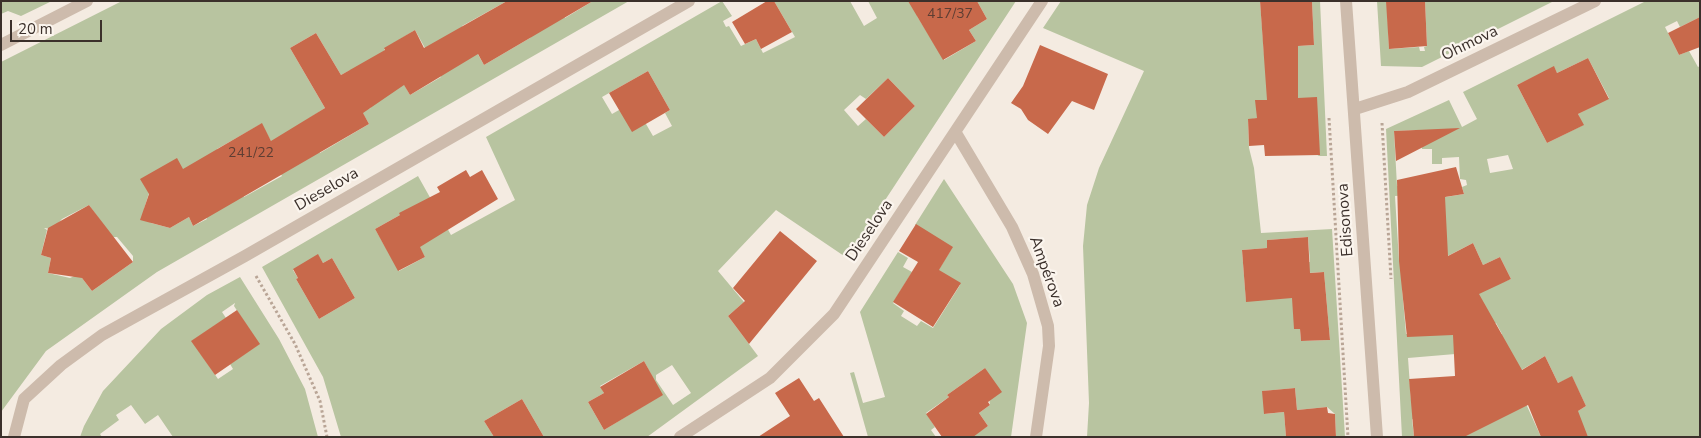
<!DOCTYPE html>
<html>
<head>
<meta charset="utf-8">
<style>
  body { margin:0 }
  #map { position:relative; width:1701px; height:438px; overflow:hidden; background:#f4ebe1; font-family:"Nunito Sans",sans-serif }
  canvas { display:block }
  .frame { position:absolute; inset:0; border:2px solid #3b302b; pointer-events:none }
  .scale { position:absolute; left:10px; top:20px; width:92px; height:22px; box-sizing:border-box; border:2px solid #3b302b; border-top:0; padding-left:6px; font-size:15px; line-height:18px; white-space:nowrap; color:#3b302b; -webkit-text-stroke:4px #fbf5ee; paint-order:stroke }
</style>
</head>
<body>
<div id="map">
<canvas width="1701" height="438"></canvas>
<div class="frame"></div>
<div class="scale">20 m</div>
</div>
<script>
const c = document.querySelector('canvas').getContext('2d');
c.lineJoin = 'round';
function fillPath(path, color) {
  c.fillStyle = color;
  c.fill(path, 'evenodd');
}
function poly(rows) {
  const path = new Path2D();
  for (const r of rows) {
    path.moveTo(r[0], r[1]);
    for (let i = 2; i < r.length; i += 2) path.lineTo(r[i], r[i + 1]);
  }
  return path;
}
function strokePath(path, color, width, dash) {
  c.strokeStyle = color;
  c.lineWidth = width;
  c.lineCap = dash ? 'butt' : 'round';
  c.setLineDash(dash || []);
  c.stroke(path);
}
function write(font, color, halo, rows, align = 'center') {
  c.font = font + ' "Nunito Sans",sans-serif';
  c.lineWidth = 4.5;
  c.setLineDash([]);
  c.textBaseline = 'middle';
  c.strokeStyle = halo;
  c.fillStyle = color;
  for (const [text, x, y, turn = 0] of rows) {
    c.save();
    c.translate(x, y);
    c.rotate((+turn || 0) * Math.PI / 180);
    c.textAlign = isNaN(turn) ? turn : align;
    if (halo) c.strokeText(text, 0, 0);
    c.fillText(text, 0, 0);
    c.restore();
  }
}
fillPath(poly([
  [4,1,52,1,21,16,8,11,1,14,1,2],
  [122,1,507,1,462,26,484,65,530,38,555,1,565,18,593,1,629,1,157,272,46,351,1,412,1,62],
  [415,30,441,77,410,95,384,49],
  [316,33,341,75,350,70,371,108,361,110,369,124,320,153,302,123,325,108,290,48],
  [261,124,274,146,276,166,282,176,244,197,217,149],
  [141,179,194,193,207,219,193,226,189,217,170,228,151,223,144,209,149,193],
  [89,205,112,237,117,237,133,256,133,262,92,291,79,274,70,278,48,273,51,258,41,255,47,230,44,228,53,229,62,219],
  [722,1,732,16,723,21,726,27,729,26,741,46,756,39,763,53,795,37,774,1,850,1,864,26,877,18,868,1,942,1,917,16,944,60,976,41,969,30,987,19,977,1,1016,1,847,258,776,210,718,271,744,302,728,316,758,356,647,437,544,437,522,399,484,421,494,437,341,437,323,377,262,267,418,176,451,235,515,200,486,137],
  [648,71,670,110,665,113,672,126,653,136,646,124,619,110,612,114,602,97],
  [888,78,915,106,884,137,866,119,858,126,844,110,860,95,866,99],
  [400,215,425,257,399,271,375,229],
  [318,255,323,263,332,258,355,298,319,319,296,279,298,278,293,270],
  [644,361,651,374,655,399,604,430,588,402,604,393,600,386],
  [672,365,691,393,673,405,656,380,656,375],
  [1061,1,1260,1,1264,54,1298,53,1298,46,1314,45,1312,1,1320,1,1327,156,1319,156,1257,118,1248,120,1249,148,1254,168,1261,233,1332,229,1345,437,1336,437,1335,414,1327,407,1297,410,1295,388,1263,391,1265,414,1284,412,1286,437,1087,437,1089,403,1083,246,1087,205,1099,168,1144,71,1043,28],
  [1308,237,1310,262,1292,263,1293,274,1324,272,1330,340,1301,341,1300,329,1294,329,1298,297,1246,301,1242,250,1267,248,1267,240],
  [1377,1,1387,1,1389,49,1419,47,1420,51,1425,51,1424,47,1427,46,1425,1,1554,1,1422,67,1381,66],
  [1646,1,1700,1,1700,17,1680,27,1677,21,1665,27,1679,55,1689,51,1698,67,1700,66,1700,437,1588,437,1573,414,1586,406,1572,377,1558,383,1545,356,1513,375,1541,437,1455,437,1412,419,1414,437,1402,437,1386,129,1449,100,1462,127,1477,119,1463,92],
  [1588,58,1609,98,1578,114,1583,125,1547,143,1517,85,1554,67,1557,73],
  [1421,130,1422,149,1432,149,1432,164,1442,164,1442,158,1459,157,1460,179,1466,180,1467,185,1462,187,1464,194,1446,197,1443,185,1397,186,1394,131],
  [1508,155,1513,169,1490,173,1487,159],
  [1434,194,1431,259,1399,261,1395,196],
  [1473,243,1483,265,1500,257,1511,279,1443,305,1445,331,1406,334,1402,288,1430,265],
  [1496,323,1502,334,1485,344,1483,330],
  [1467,353,1469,376,1411,400,1408,358],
  [944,179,1013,284,1027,323,1011,437,971,437,988,426,979,413,990,405,985,368,947,395,949,397,926,413,935,427,931,430,936,437,868,437,850,373,854,372,863,403,885,397,860,312,898,252,908,258,903,267,912,272,893,303,904,311,901,316,917,326,921,321,933,328,960,285,938,271,952,248,915,225],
  [240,277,279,339,305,389,318,437,173,437,158,415,145,424,131,405,116,415,119,420,100,434,102,437,80,437,84,426,103,391,161,329,207,295],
  [235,303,234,306,259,344,230,364,233,369,218,379,192,341,226,318,222,312]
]), '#b8c4a0');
fillPath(poly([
  [507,1,593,1,484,65,478,54,410,95,404,85,363,113,369,124,193,226,189,217,170,228,140,220,149,194,140,179,177,158,183,169,262,123,271,141,325,108,290,48,316,33,341,75,385,50,384,48,415,30,424,48],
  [767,1,774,1,792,32,761,49,756,39,745,44,732,22],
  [908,1,977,1,987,19,969,30,976,41,943,60],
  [1260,1,1312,1,1314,45,1298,46,1298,98,1317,97,1320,155,1265,156,1264,145,1249,146,1248,119,1257,118,1255,100,1267,100],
  [1386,1,1425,1,1427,46,1389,49],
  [1700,17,1700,47,1679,55,1668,33],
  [1040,45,1108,74,1094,110,1072,101,1048,134,1028,120,1021,109,1011,103,1023,86],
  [1588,58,1609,99,1578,114,1584,125,1547,143,1517,85,1554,66,1557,73],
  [648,71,670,110,632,132,609,93],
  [888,78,915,106,884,137,856,109],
  [1460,128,1396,161,1394,131],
  [1456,167,1464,194,1445,197,1448,256,1473,243,1483,265,1500,257,1511,279,1479,294,1522,370,1545,356,1558,383,1572,376,1586,406,1578,411,1588,437,1541,437,1528,405,1464,437,1414,437,1409,379,1455,376,1453,335,1407,337,1399,261,1397,180],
  [466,170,470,177,482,170,498,199,420,247,425,257,398,271,375,229,400,215,399,213,440,192,437,187],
  [89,205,133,262,92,291,82,278,48,273,51,258,41,255,48,228],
  [916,224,953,247,939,270,961,283,933,327,893,302,918,262,899,251],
  [780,231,817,261,749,344,728,316,745,301,733,288],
  [1308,237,1310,273,1324,272,1330,340,1301,341,1300,329,1294,329,1292,298,1246,302,1242,250,1267,248,1267,240],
  [318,254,323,263,332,258,355,298,319,319,296,279,298,278,293,269],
  [237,310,260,344,215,375,191,341],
  [644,361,663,395,604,430,588,402,604,393,600,387],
  [985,368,1002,392,988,402,990,405,979,413,988,426,973,437,942,437,926,414,949,397,947,395],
  [799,378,814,401,819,398,844,437,758,437,790,416,775,393],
  [1295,388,1297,410,1327,407,1328,413,1335,414,1336,437,1286,437,1284,412,1264,414,1262,391],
  [522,399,544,437,494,437,484,421]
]), '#c8694b');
strokePath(poly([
  [1329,118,1348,437],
  [1382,123,1391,279],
  [256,276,295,344,320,401,327,437]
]), '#b9a596', 3, [2.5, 2.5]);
strokePath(poly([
  [1346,1,1377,437],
  [1,45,87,1],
  [1355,109,1408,92,1595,1],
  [956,133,1012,227,1033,274,1048,326,1049,346,1036,437],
  [14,437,24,399,61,365,102,335,245,256,689,1],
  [680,437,770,378,834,314,1042,1]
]), '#cdbbac', 12);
write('14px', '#5e3e33', null, [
  ["417/37",950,15],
  ["241/22",251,154]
]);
write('16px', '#3b302b', '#fbf5ee', [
  ["Ohmova",1470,44,-26],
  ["Dieselova",327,190,-30],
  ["Edisonova",1346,220,-94],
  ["Dieselova",870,231,-56],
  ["Ampérova",1046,272,70]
]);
</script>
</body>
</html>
